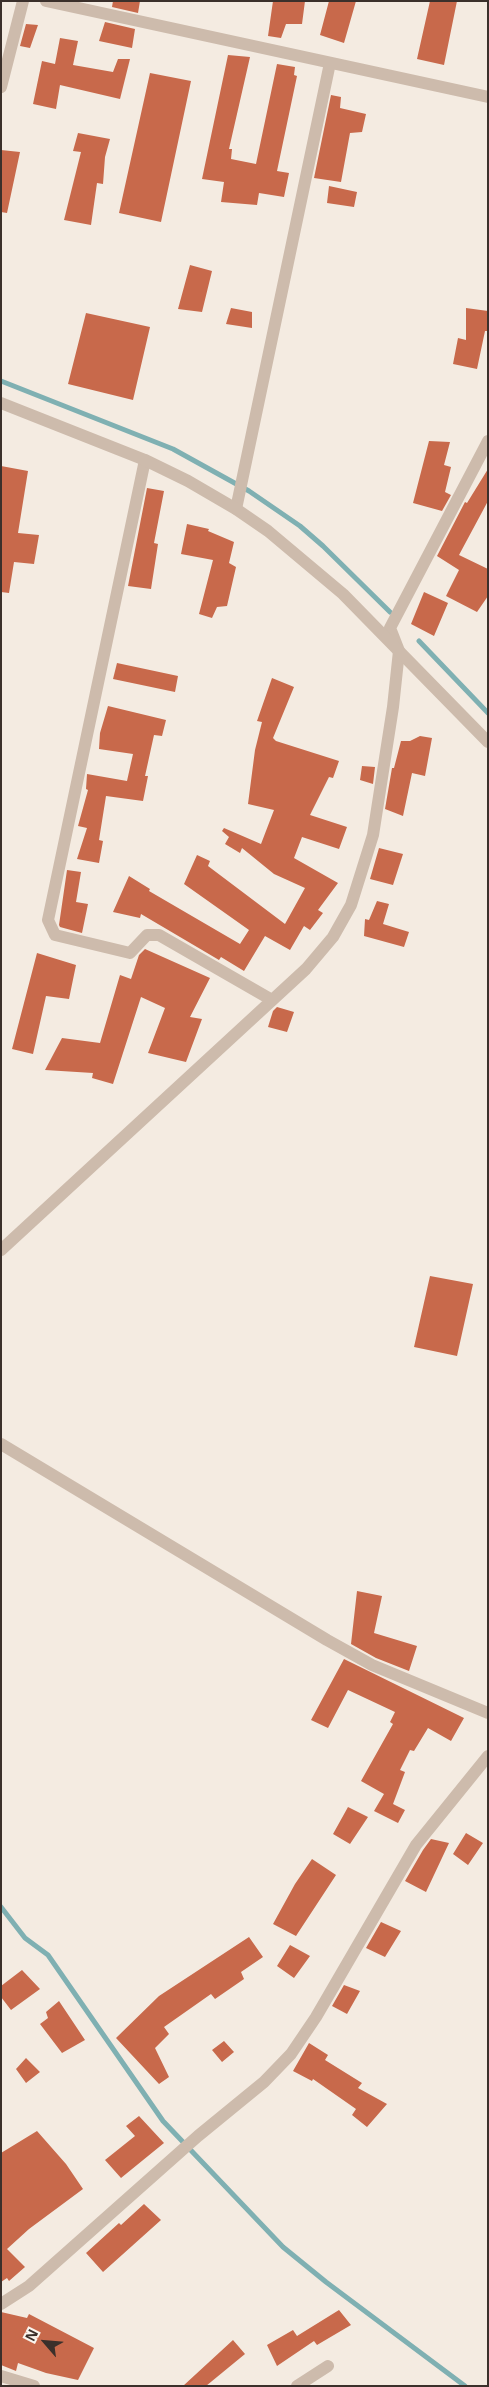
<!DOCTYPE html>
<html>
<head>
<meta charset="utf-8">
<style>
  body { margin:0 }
  #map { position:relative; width:489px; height:2387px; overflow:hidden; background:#f4ebe1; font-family:"Noto Sans",sans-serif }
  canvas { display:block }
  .frame { position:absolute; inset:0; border:2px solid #3b302b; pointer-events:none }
  .north { position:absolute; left:20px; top:2317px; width:50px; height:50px; -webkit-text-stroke:4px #fbf5ee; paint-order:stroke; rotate:297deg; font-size:14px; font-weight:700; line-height:20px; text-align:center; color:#3b302b }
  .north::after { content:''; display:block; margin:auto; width:18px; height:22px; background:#3b302b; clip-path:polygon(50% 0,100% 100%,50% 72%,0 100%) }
</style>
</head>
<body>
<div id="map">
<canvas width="489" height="2387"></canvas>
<div class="frame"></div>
<div class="north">N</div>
</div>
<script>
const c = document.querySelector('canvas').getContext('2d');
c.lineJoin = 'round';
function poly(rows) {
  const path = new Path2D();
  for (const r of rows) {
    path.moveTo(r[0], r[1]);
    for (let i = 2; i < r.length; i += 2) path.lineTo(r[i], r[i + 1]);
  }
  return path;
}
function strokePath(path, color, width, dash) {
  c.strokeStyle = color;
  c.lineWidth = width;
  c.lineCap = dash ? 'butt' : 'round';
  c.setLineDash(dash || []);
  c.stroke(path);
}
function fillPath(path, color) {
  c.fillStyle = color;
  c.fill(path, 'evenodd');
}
strokePath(poly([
  [1,381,173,449,249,491,300,526,323,546,390,612],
  [419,641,488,713],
  [1,1907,25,1938,48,1955,163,2121,283,2247,326,2282,465,2386]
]), '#7fb0b2', 5);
fillPath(poly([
  [113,1,140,1,138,13,112,7],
  [273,1,305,1,302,24,286,24,281,38,268,36],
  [329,1,356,1,344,43,320,35],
  [430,1,457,1,444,65,417,59],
  [105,22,135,29,132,48,99,41],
  [26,24,38,25,30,48,20,46],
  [60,38,78,41,73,65,113,72,118,59,130,59,120,99,60,85,56,109,33,104,42,61,55,64],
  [228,55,250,57,229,149,232,149,231,159,256,164,277,64,295,67,294,75,297,76,277,171,289,173,284,197,259,193,257,205,221,202,224,182,202,179],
  [150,73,191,81,161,222,119,213],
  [331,95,341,97,340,108,366,114,362,132,350,133,341,182,314,178],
  [78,133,110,139,105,157,103,184,97,183,91,225,64,220,81,152,73,151],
  [1,150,20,152,7,213,1,212],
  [329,186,357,192,354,207,327,203],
  [190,265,212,271,202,312,178,309],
  [231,308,252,312,252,328,226,324],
  [466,308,488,311,488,331,485,331,477,369,453,364,458,338,466,340],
  [86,313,150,327,133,400,68,384],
  [429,441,450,442,444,465,451,467,445,492,451,495,442,511,413,503],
  [1,466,28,471,18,533,39,535,34,564,14,562,9,593,1,592],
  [488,469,488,501,459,555,488,569,488,596,477,612,446,596,459,570,437,556,465,502,467,503],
  [147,488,164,491,154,543,158,544,151,589,128,586],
  [187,524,209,529,208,531,234,542,229,563,236,567,227,606,217,607,212,618,199,614,213,560,181,554],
  [424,592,448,603,434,636,411,624],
  [117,663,178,676,175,692,113,679],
  [272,678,294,687,273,738,276,741,339,761,333,778,329,777,310,815,347,827,339,849,302,837,294,858,338,883,318,910,323,913,310,930,304,926,290,950,265,936,244,971,221,957,219,960,141,914,140,918,113,912,129,876,150,889,149,891,240,944,249,930,184,884,197,855,210,861,208,866,285,924,305,888,274,874,242,848,240,853,225,844,229,837,222,831,224,828,261,844,274,810,248,804,255,750,262,722,257,721],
  [108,706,166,720,162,736,154,735,145,776,148,776,143,801,106,796,99,840,103,841,99,863,77,859,87,828,78,826,88,790,86,789,87,774,127,781,133,754,99,749,100,733],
  [420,736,432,738,425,776,412,773,403,816,385,809,392,768,394,768,401,741,410,741],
  [362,766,375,767,373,784,360,780],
  [379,848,403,854,393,885,370,879],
  [67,870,81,872,76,902,88,904,82,933,60,927,59,925],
  [377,901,389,904,383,924,409,932,404,947,364,936,365,919,369,920],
  [145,949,210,978,190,1017,202,1019,186,1062,148,1053,165,1008,141,997,113,1084,92,1078,93,1073,45,1070,62,1038,100,1043,120,975,131,979,139,955],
  [37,953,76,965,69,999,46,996,33,1054,12,1049],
  [277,1007,294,1012,287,1032,268,1027,273,1011],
  [430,1276,473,1284,457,1356,414,1347],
  [357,1591,382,1596,374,1633,417,1646,409,1671,376,1658,351,1644],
  [344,1659,464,1718,451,1741,428,1728,414,1751,410,1750,400,1770,405,1772,393,1804,405,1810,398,1823,374,1811,384,1794,361,1781,393,1724,390,1722,395,1712,348,1690,328,1728,311,1720],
  [348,1807,368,1817,350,1844,333,1834],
  [466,1833,483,1843,468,1865,453,1854],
  [431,1839,449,1843,426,1892,405,1881,423,1850],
  [312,1859,336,1875,296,1936,273,1924,295,1884],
  [381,1922,401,1931,385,1957,366,1948],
  [249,1937,263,1957,241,1972,244,1979,215,1999,211,1994,164,2027,169,2034,155,2048,169,2077,159,2084,116,2038,159,1996],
  [290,1945,310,1956,294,1978,277,1966],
  [22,1970,40,1989,11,2010,1,1997,1,1986],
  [344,1985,360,1991,347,2014,332,2006],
  [59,2001,85,2040,62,2053,40,2024,48,2018,46,2012],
  [224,2041,234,2052,222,2062,212,2050],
  [309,2043,328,2055,325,2060,362,2083,358,2088,387,2104,367,2127,352,2115,356,2109,313,2079,312,2081,293,2071],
  [26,2058,40,2072,26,2083,16,2069],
  [139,2116,164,2143,121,2178,105,2160,135,2136,126,2126],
  [37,2131,66,2164,83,2189,29,2229,7,2249,25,2267,9,2281,7,2278,1,2282,1,2153],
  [144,2204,161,2220,103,2272,86,2253,119,2223,121,2225],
  [339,2310,351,2325,317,2345,314,2341,277,2366,267,2345,293,2330,297,2336],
  [1,2312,27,2318,29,2314,94,2348,78,2380,46,2373,18,2363,16,2371,1,2365],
  [233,2340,245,2354,206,2386,183,2386]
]), '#c8694b');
strokePath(poly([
  [46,1,488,97],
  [1,87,23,1],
  [145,460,48,920,55,935,130,953,147,935,159,935,272,1000],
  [236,509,330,63],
  [1,1250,306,969,333,937,351,905,373,835,393,707,399,651,390,628,488,441],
  [1,1444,327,1640,372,1665,488,1713],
  [1,2304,29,2286,198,2136,264,2082,291,2054,316,2017,416,1845,488,1756],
  [1,2376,34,2386],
  [297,2386,328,2366]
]), '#cdbbac', 12);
strokePath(poly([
  [1,403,145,460,188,481,236,509,268,531,343,594,488,742]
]), '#cdbbac', 12);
</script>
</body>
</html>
